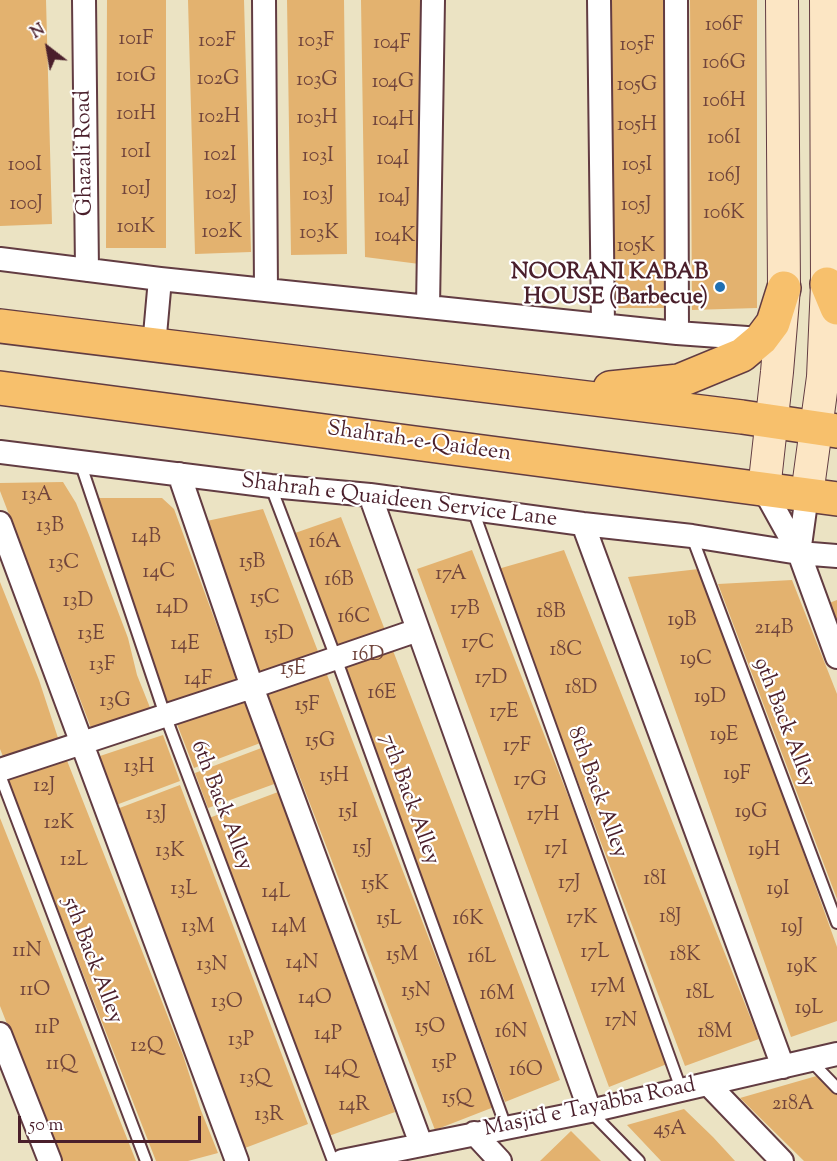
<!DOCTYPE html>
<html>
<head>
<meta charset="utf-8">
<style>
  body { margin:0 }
  #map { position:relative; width:837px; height:1161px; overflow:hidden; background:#ebe3c3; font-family:"Sorts Mill Goudy",serif }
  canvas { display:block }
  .north { position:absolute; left:18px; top:18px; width:60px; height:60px; -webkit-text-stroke:4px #fff; paint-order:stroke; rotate:329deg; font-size:16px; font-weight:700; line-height:24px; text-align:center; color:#4a1f2b }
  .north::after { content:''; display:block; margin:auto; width:21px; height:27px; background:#4a1f2b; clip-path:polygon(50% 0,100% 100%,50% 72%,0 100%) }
  .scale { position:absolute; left:18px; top:1116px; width:183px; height:27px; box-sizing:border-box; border:3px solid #4a1f2b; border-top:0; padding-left:8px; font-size:18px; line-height:21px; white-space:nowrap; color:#4a1f2b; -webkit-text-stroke:4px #fff; paint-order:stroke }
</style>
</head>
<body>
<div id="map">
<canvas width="837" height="1161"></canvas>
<div class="north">N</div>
<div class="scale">50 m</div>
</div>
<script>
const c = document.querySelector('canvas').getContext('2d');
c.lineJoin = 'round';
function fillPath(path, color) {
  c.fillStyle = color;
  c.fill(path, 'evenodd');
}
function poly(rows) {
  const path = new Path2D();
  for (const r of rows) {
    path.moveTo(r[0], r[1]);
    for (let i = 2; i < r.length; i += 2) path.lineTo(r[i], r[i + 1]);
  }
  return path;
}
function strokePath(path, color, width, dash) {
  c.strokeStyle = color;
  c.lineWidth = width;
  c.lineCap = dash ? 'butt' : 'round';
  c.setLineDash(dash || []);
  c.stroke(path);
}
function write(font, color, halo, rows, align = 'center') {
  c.font = font + ' "Sorts Mill Goudy",serif';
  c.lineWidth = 4.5;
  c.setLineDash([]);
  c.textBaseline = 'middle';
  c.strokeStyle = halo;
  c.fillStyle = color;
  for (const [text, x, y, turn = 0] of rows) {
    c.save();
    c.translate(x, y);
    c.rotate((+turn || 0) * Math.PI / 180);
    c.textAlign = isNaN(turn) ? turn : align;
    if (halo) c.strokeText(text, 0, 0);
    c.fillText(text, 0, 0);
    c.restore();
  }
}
fillPath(poly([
  [0,0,46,0,52,224,0,226],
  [107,0,166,0,166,248,106,248],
  [188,0,244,0,251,252,195,254],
  [287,0,344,0,347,254,291,255],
  [361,0,422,0,427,265,365,257],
  [607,0,668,0,667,308,606,308],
  [690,0,757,0,757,308,692,310],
  [63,482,76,503,89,535,128,638,137,675,151,710,93,733,0,491,0,483],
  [91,498,162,498,174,509,239,686,170,711],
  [263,509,494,1107,435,1130,202,522],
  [341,517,560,1080,505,1102,295,533],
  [472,550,672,1062,609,1087,417,569],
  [564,550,759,1039,685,1066,498,569],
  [699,569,710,591,837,947,837,1021,791,1037,628,577],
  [792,580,837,694,837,899,718,584],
  [0,582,39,680,60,744,6,764,0,749],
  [837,600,837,623,829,603],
  [245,700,263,742,194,768,177,724],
  [163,735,180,781,116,805,100,756],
  [264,747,277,783,208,808,195,773],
  [66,758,183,1055,200,1108,218,1153,188,1161,156,1161,8,781],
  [180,785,308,1124,245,1148,117,809],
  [278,792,395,1112,326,1137,209,818],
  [0,818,136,1161,61,1161,0,1006],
  [820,1075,837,1095,837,1161,804,1161,740,1098],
  [684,1109,713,1137,735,1161,661,1161,627,1125],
  [571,1131,601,1161,540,1161]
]), '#e3b26f');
const service = poly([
  [80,462,165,715,333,1161],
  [271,487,336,658,506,1127],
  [473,510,681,1089],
  [692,537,837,923],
  [0,775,146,1161],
  [811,1061,837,1088],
  [591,1112,639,1161]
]);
const minor = poly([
  [84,0,87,270],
  [264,0,266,289],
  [599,0,603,325],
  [676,0,677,333],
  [0,259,160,279,677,333,761,339],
  [428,307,433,0],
  [154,346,160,279],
  [0,452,271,486,370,495,583,524,692,536,799,553,837,556],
  [179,474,252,687,421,1144],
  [764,490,799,553,837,657],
  [370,495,590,1111],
  [0,523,237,1161],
  [583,524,783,1067],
  [799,553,807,495],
  [0,770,252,687,418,630],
  [0,1034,50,1161],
  [708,1084,782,1161],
  [474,1133,500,1161],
  [342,1161,590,1111,837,1054]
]);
const secondary = poly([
  [764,490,777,372,784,288,782,0],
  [807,495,823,377,827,284,826,0]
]);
const primary = poly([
  [827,284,837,308],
  [0,326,742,417,837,431],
  [0,388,837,499],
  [610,388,679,381,742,355,761,339,773,323,784,288]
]);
strokePath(service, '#623c42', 14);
strokePath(minor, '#623c42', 26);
strokePath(secondary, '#623c42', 34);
strokePath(primary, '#623c42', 36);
strokePath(service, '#fff', 10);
strokePath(minor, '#fff', 22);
strokePath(secondary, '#fce6c4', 32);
strokePath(primary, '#f7c06c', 33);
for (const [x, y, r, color] of [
  [720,287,6,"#1f6fb2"]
]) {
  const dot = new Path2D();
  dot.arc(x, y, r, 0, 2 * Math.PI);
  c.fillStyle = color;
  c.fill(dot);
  strokePath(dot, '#fff', 2);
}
write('20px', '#70443c', null, [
  ["106F",724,27],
  ["101F",136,41],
  ["102F",217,43],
  ["103F",316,43],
  ["104F",392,45],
  ["105F",637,47],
  ["106G",724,65],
  ["101G",136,78],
  ["102G",218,81],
  ["103G",317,82],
  ["104G",393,84],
  ["105G",637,87],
  ["106H",724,103],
  ["101H",136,116],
  ["102H",219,119],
  ["103H",317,120],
  ["104H",393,122],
  ["105H",637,127],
  ["106I",724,140],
  ["101I",136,154],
  ["102I",220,157],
  ["103I",318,158],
  ["104I",393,161],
  ["100I",25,167],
  ["105I",637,167],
  ["106J",724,178],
  ["101J",136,191],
  ["102J",221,196],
  ["103J",318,197],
  ["104J",394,199],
  ["100J",26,206],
  ["105J",636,207],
  ["106K",724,215],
  ["101K",136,229],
  ["102K",222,234],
  ["103K",319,235],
  ["104K",395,238],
  ["105K",636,248],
  ["13A",37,497],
  ["13B",50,528],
  ["14B",146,539],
  ["16A",325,544],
  ["15B",252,564],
  ["13C",64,565],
  ["14C",159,574],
  ["17A",451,576],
  ["16B",339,582],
  ["15C",265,600],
  ["13D",78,603],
  ["14D",172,610],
  ["17B",465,611],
  ["18B",551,614],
  ["16C",354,619],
  ["19B",682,622],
  ["214B",774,630],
  ["13E",91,636],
  ["15D",279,636],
  ["17C",478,645],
  ["14E",185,646],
  ["18C",566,652],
  ["16D",368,657],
  ["19C",696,661],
  ["13F",102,667],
  ["15E",293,671],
  ["17D",491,680],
  ["14F",198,681],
  ["18D",581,690],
  ["16E",382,695],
  ["19D",710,699],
  ["13G",115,703],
  ["15F",307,707],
  ["17E",504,714],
  ["19E",724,737],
  ["15G",320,743],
  ["17F",517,748],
  ["13H",139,769],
  ["19F",737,776],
  ["15H",334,778],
  ["17G",530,782],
  ["12J",44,788],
  ["15I",348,814],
  ["19G",751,814],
  ["13J",156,816],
  ["17H",543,817],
  ["12K",59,825],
  ["15J",362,850],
  ["17I",556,851],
  ["19H",764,852],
  ["13K",170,853],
  ["12L",74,862],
  ["18I",655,881],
  ["17J",569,885],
  ["15K",375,886],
  ["13L",184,891],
  ["19I",778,891],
  ["14L",276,894],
  ["18J",670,919],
  ["17K",582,920],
  ["15L",389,921],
  ["16K",468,921],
  ["13M",198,929],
  ["14M",289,929],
  ["19J",792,929],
  ["11N",27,953],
  ["17L",595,954],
  ["15M",402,957],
  ["18K",685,957],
  ["16L",482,959],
  ["14N",302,965],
  ["13N",212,967],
  ["19K",802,969],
  ["17M",608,989],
  ["11O",35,992],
  ["15N",416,993],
  ["18L",700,995],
  ["16M",497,996],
  ["14O",315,1000],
  ["13O",227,1004],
  ["19L",809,1010],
  ["17N",621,1023],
  ["15O",430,1029],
  ["11P",47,1030],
  ["16N",511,1034],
  ["18M",715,1034],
  ["14P",328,1036],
  ["13P",241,1042],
  ["12Q",147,1048],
  ["15P",444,1065],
  ["11Q",61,1066],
  ["14Q",341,1071],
  ["16O",526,1072],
  ["13Q",255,1080],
  ["15Q",457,1100],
  ["218A",793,1106],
  ["14R",354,1107],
  ["13R",269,1117],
  ["45A",670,1131]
]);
write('22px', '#4a1f2b', '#fff', [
  ["Ghazali Road",86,153,-91],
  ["Shahrah-e-Qaideen",419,443,8],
  ["Shahrah e Quaideen Service Lane",399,502,7],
  ["9th Back Alley",783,723,69],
  ["8th Back Alley",596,793,70],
  ["7th Back Alley",408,800,70],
  ["6th Back Alley",220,806,69],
  ["5th Back Alley",91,961,69],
  ["Masjid e Tayabba Road",590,1109,-12]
]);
write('bold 22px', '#4a1f2b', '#fff', [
  ["NOORANI KABAB",708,274],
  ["HOUSE (Barbecue)",708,299]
], 'right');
</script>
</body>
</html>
